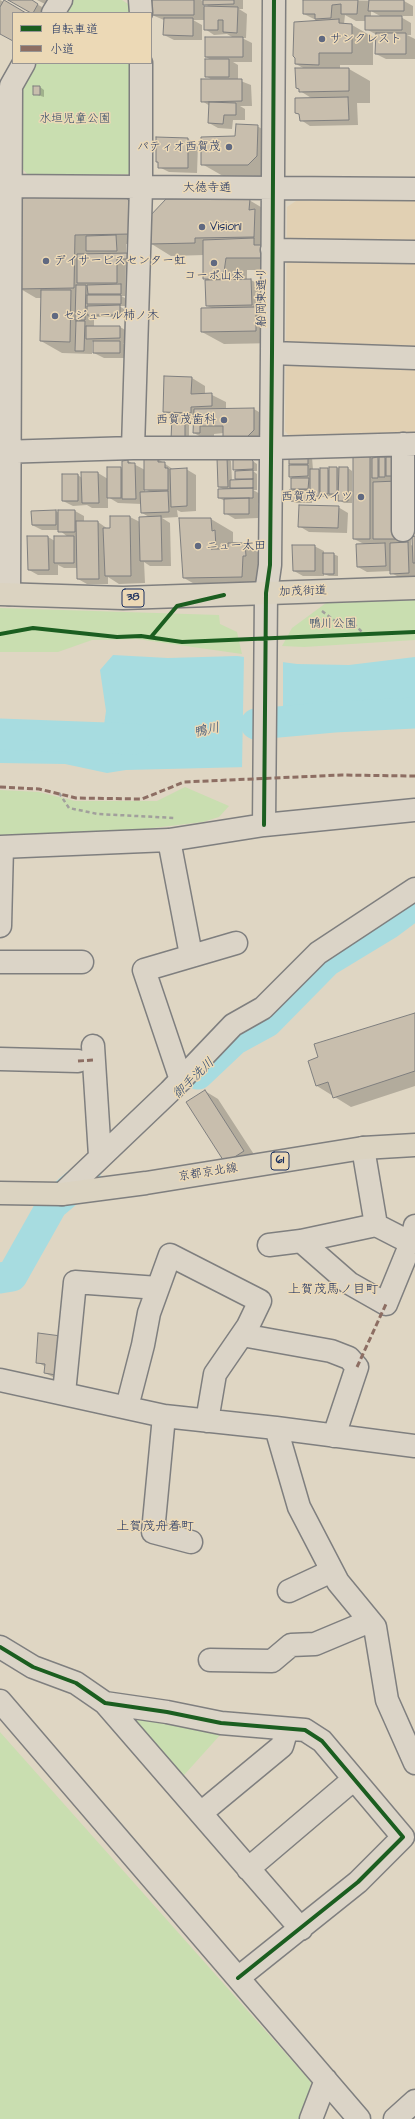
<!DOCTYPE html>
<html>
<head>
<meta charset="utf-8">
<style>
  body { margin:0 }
  #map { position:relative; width:415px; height:2119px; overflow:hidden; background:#dfd6c3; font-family:"Architects Daughter","Klee One",sans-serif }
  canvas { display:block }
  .legend { position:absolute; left:12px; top:12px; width:140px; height:52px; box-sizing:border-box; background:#ecd9b6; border:1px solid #989593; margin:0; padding:5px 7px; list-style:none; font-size:12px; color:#1b2f5e }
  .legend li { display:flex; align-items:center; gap:8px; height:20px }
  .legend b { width:20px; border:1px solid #989593 }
</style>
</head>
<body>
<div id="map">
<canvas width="415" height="2119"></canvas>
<ul class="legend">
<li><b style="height:5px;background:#1b5e20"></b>自転車道</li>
<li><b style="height:5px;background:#8d6e63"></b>小道</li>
</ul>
</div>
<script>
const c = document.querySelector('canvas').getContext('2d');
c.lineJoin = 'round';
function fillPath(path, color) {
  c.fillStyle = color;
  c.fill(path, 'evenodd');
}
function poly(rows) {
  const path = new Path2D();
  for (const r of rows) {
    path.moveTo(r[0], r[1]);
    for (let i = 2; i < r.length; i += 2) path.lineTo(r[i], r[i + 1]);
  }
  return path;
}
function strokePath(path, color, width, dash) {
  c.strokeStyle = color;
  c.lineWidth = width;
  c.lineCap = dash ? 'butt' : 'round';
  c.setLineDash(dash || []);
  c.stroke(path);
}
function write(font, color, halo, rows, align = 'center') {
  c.font = font + ' "Architects Daughter","Klee One",sans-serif';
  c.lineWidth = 3;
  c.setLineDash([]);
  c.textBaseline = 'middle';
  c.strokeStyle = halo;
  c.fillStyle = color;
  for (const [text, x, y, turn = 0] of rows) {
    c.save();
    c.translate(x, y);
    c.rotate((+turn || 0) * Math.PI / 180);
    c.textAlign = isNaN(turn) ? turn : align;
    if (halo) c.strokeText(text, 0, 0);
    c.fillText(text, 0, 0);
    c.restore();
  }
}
fillPath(poly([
  [296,201,415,201,415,437,292,439,285,431,287,207]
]), '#e1d0b3');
fillPath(poly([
  [70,0,122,0,131,6,131,13,62,13],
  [33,63,131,63,130,174,28,175,20,166,18,89],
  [415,600,415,640,304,647,282,646,292,628,326,603],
  [0,608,219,615,220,624,237,632,242,654,137,639,92,640,58,652,0,652],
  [185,787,229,806,219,817,203,822,128,831,0,836,0,790,39,792,75,801,157,801],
  [111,1710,230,1724,176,1784],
  [0,1732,311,2082,303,2119,0,2119]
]), '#c9deb0');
fillPath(poly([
  [113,655,168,658,237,656,297,664,349,665,415,657,415,704,323,713,278,726,248,767,126,770,107,773,65,764,0,763,0,748,52,747,90,741,104,725,106,711,100,670]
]), '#a7dce0');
fillPath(poly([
  [244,655,283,660,283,727,279,728,249,769,242,769]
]), '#dfd6c3');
fillPath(poly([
  [0,0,24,13,13,13,13,40,0,32],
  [9,0,30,0,47,10,46,13,32,13],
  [37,0,53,0,49,6],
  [153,0,201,0,204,2,204,0,243,0,243,9,239,9,247,14,246,38,242,38,252,43,252,62,233,62,238,65,238,80,251,85,252,106,240,106,245,109,245,120,233,120,232,129,218,128,209,123,210,106,202,101,212,80,206,76,211,60,206,57,234,38,227,34,214,35,205,29,205,20,193,20,202,25,202,40,174,40,164,35,164,20,152,15],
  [203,3,210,7,203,7],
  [304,0,404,1,413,6,413,16,399,16,411,23,411,35,407,35,415,39,415,59,386,59,376,54,377,35,366,29,366,21,356,21,345,15,344,24,352,25,373,37,373,65,340,65,340,69,349,69,370,81,370,103,357,103,358,125,310,126,301,120,301,115,296,113,313,99,300,91,305,69,296,64,318,21,304,14],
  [371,11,382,17,371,17],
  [40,87,44,90,44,97,34,94],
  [257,126,279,139,270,177,223,176,202,164,236,137],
  [157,138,188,139,198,144,197,173,169,172,159,167,159,163,157,162],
  [127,199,144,209,148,219,249,200,271,213,282,270,247,270,247,280,251,280,273,292,278,343,224,344,202,332,212,308,207,306,204,255,171,256,150,243,126,244,126,254,140,263,126,263,125,296,121,296,125,298,125,306,119,306,124,309,124,317,94,317,94,327,120,327,129,332,130,343,123,343,129,347,129,358,104,358,94,353,94,342,92,341,92,354,62,353,41,341,41,298,36,298,19,288,19,206],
  [165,377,192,378,205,386,205,395,212,395,226,402,226,409,254,409,267,417,261,445,224,433,214,434,214,441,208,441,194,433,194,420,189,419,189,442,177,442,173,416,164,411],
  [247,457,257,464,257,471,253,471,257,474,257,490,253,490,262,495,262,503,258,503,258,518,235,519,225,513,225,501,219,498,225,490,219,487,227,458,231,461,232,481,236,481,236,472,239,472,234,469],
  [312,457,313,470,330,470,330,468,348,468,352,471,352,503,344,503,339,500,339,496,332,495,332,496,315,498,312,496,312,503,296,503,291,501,296,491,292,489,292,477,290,476,294,466,290,464,290,458],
  [354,457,370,457,380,460,380,458,400,458,404,460,404,478,391,479,391,482,397,482,409,489,409,464,415,464,415,492,411,491,411,545,413,546,413,538,415,537,415,578,401,578,391,573,391,571,367,572,358,567,357,545,364,544,354,539],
  [145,459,158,459,174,470,186,469,196,475,196,511,181,512,177,510,178,517,162,518,170,523,171,566,150,566,144,562,145,583,119,584,108,577,108,584,87,584,78,579,78,568,64,568,58,565,58,575,38,575,29,570,48,537,55,541,68,537,59,530,42,530,32,525,56,511,59,513,59,511,75,511,84,516,84,522,98,522,108,529,130,517,140,522,151,518,142,513,142,504,118,503,108,497,108,508,92,508,87,505,73,506,63,501,78,475,82,478,98,473,108,479,120,468,123,469,128,461,145,470],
  [145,489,151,492,145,493],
  [338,507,348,513,347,533,309,532,299,526],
  [180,519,211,519,233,532,233,542,244,544,266,557,263,589,205,590,184,578],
  [314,546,324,551,324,554,333,554,338,556,338,576,329,576,324,574,324,576,303,576,294,571],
  [415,1014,415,1086,351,1107,317,1086],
  [205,1091,218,1099,257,1159,226,1162],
  [39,1334,66,1379,55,1378,45,1373,46,1367,37,1362]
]), '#0003');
strokePath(poly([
  [256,724,334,717,415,713],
  [0,734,134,739],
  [198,1074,234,1040,267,1022,327,961,388,924,415,904],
  [0,1278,12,1276,52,1205,85,1177]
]), '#a7dce0', 31);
const building = poly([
  [4,0,26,13,13,13,13,41,0,34,0,7,4,0],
  [8,0,32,0,38,4,33,13,31,13,8,0],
  [152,0,194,0,194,15,151,15,152,0],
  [203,0,234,0,234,4,203,5,203,0],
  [303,0,358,0,357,14,341,14,341,4,332,5,331,18,315,19,315,14,303,14,303,0],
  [369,0,404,0,404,11,368,11,369,0],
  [204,6,238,7,237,33,223,32,223,20,218,20,218,30,204,30,204,6],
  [365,16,402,16,402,30,365,30,365,16],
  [164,18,193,18,193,36,163,35,164,18],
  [339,19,339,23,352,24,352,53,319,53,319,65,295,64,295,58,293,56,294,22,339,19],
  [376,33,406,33,406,54,375,54,376,33],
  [205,37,243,37,243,57,205,57,205,37],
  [205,59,229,59,229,77,205,77,205,59],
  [295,68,349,68,349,91,299,92,299,89,296,88,295,68],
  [201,79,242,79,242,101,201,102,201,79],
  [33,86,40,86,40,95,33,95,33,86],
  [348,97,349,120,300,121,299,114,295,113,295,98,348,97],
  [209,102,236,103,236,115,224,115,223,124,208,123,209,102],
  [236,124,258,125,257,156,248,165,201,165,201,137,235,136,236,124],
  [156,137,188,138,188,168,158,168,158,162,156,162,156,137],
  [25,196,127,198,131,204,131,234,75,235,74,288,18,289,18,205,25,196],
  [166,199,250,199,249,210,255,209,254,237,195,238,195,243,149,244,149,217,166,199],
  [116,235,117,251,86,251,86,236,116,235],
  [254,238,254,245,261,245,261,258,226,258,223,279,203,279,203,240,254,238],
  [131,253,131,259,117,259,117,283,77,283,77,254,131,253],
  [251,279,252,305,206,306,205,280,251,279],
  [121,284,121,294,88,294,87,285,121,284],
  [76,285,86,285,85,320,75,320,76,285],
  [41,290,71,290,70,342,40,341,41,290],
  [87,295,121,295,121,304,87,304,87,295],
  [120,305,120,315,87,315,87,306,120,305],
  [256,307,256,331,201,332,201,308,256,307],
  [76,321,85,321,84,351,75,351,76,321],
  [86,326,120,326,120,338,86,339,86,326],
  [93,341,120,341,120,353,93,353,93,341],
  [164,376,192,377,191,394,212,393,212,406,191,407,191,413,163,412,164,376],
  [254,408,254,430,247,437,223,439,223,426,200,426,200,433,193,433,194,409,254,408],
  [172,416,185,416,185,440,171,440,172,416],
  [308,453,308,464,289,464,289,458,308,453],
  [248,456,253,461,253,469,233,470,233,457,248,456],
  [353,456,370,456,370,539,353,539,353,456],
  [227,457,228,487,218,487,217,458,227,457],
  [378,457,378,478,372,478,372,458,378,457],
  [379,457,385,457,385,477,379,477,379,457],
  [386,457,393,457,393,476,386,476,386,457],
  [144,458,158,458,158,462,165,462,165,468,168,468,168,490,144,490,144,458],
  [128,460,128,463,135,463,136,499,122,499,122,461,128,460],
  [289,465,308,465,308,476,289,477,289,465],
  [107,467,121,467,121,498,107,498,107,467],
  [329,467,337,467,337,494,329,494,329,467],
  [339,467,348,467,348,501,338,501,339,467],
  [187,468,187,506,171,507,170,469,187,468],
  [320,468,328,468,328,494,320,494,320,468],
  [310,469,319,469,319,496,310,496,310,469],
  [253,470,253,479,235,479,235,471,253,470],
  [81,472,98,472,99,503,82,503,81,472],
  [62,474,78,474,78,501,62,501,62,474],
  [291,478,309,478,308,489,291,489,291,478],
  [253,479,253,488,230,488,230,480,253,479],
  [398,481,398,539,373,539,373,482,398,481],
  [253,488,253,498,218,498,218,489,253,488],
  [290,490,308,490,308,501,291,501,290,490],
  [168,491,169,512,141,513,140,492,168,491],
  [249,498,249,514,224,514,224,499,249,498],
  [299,505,339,506,338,528,298,527,299,505],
  [56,510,56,525,32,525,31,511,56,510],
  [58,510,75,510,75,532,58,532,58,510],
  [110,516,130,516,131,576,105,576,103,528,110,528,110,516],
  [161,516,162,561,140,561,139,517,161,516],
  [179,518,211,518,212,531,215,530,216,548,211,549,228,549,228,543,245,543,246,556,243,556,242,577,183,578,179,518],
  [76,521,98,521,99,579,77,579,76,521],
  [27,536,48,536,49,570,28,570,27,536],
  [54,536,74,536,74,563,54,563,54,536],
  [415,536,415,563,413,563,412,537,415,536],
  [408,542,409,573,390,574,390,543,408,542],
  [385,543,386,566,357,567,356,544,385,543],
  [292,545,315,545,315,571,293,571,292,545],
  [323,553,334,553,334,574,323,574,323,553],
  [415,1013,415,1071,333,1098,328,1082,316,1086,308,1061,318,1057,314,1044,415,1013],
  [205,1090,244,1151,225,1163,186,1102,205,1090],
  [38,1333,61,1336,56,1375,44,1373,45,1364,36,1363,38,1333]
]);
fillPath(building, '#c8bead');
strokePath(building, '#7f7f7f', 1);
const minor = poly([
  [140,0,141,13],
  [53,13,61,0],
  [0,186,415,189],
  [272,250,415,252],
  [272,353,415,358],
  [133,448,141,188,141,63],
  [0,452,133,448,271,448,415,444],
  [403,530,403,444],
  [9,594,11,86,24,63],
  [264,825,266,593,270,565,272,353,274,0],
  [169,840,191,955],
  [0,847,169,840,264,825,415,810],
  [0,926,2,847],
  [0,962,82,962],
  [93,1046,100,1156],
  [0,1059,78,1061],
  [181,1080,144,970,236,943],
  [363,1148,376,1225],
  [62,1194,170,1091,233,1025,263,1008,318,953,415,889],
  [301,1241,349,1283,386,1304,411,1243,415,1226],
  [269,1245,301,1241,376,1225,411,1243],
  [242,1335,331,1351,349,1358,357,1367,334,1436],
  [0,1380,164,1416,276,1428,299,1507,338,1582,375,1627,387,1700,415,1763],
  [64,1393,75,1282,158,1288],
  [127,1407,143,1345,149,1313,170,1255,260,1301,248,1326,215,1374,207,1421],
  [164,1416,153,1532,191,1542],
  [276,1428,415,1446],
  [289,1591,332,1571],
  [0,1647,33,1667,76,1683,105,1703,167,1712,221,1723,305,1730,322,1741,403,1837,358,1882,238,1978],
  [210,1660,272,1661,291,1645,315,1644,370,1621],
  [0,1701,359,2119],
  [105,1703,301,1929],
  [201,1813,282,1746,287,1729],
  [248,1869,354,1779],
  [311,2119,326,2080],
  [395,2119,415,2101]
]);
const major = poly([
  [0,594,123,598,415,588],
  [0,1193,62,1194,146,1183,363,1148,415,1145]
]);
strokePath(minor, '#7f7f7f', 25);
strokePath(major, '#7f7f7f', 25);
strokePath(poly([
  [322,611,335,621,355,625,365,635],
  [151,637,168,616],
  [59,793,69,808,98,814,175,818]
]), '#a19f9c', 2.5, [4, 3]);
strokePath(minor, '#dbd4c7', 22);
strokePath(major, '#dbd3c1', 22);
strokePath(poly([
  [0,787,39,789,76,798,142,799,184,782,342,775,415,776],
  [78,1061,94,1060],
  [357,1367,386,1304]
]), '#8d6e63', 3, [6, 3]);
strokePath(poly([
  [0,634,33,628,117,637,141,636,182,642,415,632],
  [151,637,177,606,224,595],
  [264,825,266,593,270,565,272,353,274,0],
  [0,1647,33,1667,76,1683,105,1703,167,1712,221,1723,305,1730,322,1741,403,1837,358,1882,238,1978]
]), '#1b5e20', 4);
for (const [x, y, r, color] of [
  [322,39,4,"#606981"],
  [229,147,4,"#606981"],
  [202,227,4,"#606981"],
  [46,261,4,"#606981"],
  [214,263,4,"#606981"],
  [55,316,4,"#606981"],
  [224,420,4,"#606981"],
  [361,497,4,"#606981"],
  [198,546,4,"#606981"]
]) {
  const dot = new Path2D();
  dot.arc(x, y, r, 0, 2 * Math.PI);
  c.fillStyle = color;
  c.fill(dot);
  strokePath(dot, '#ecd9b6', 1.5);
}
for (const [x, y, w] of [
  [133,598,22],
  [280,1161,18]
]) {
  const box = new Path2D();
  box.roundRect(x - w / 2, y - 9, w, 18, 3);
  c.fillStyle = '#ecd9b6';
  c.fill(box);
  strokePath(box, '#1b2f5e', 1);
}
write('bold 11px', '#1b2f5e', null, [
  ["38",133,598],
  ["61",280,1161]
]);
write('12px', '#1b2f5e', '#ecd9b6', [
  ["サンクレスト",330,39],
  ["パティオ西賀茂",221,147,"right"],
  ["Vision1",210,227],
  ["デイサービスセンター虹",54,261],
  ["コーポ山本",214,276,"center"],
  ["セジュール柿ノ木",63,316],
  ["西賀茂歯科",216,420,"right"],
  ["西賀茂ハイツ",353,497,"right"],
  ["ニュー太田",206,546]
], 'left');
write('12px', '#324a68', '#ecd9b6', [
  ["水垣児童公園",75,119],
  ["鴨川公園",333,624]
]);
write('12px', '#1b2f5e', '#ecd9b6', [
  ["大徳寺通",207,188],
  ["船岡東通り",262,297,-90],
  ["加茂街道",303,592,-2],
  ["京都京北線",208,1173,-9]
]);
write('italic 13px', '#2c4973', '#ecd9b6', [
  ["鴨川",207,731,-12],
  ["御手洗川",194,1079,-44]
]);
write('13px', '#1b2f5e', '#ecd9b6', [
  ["上賀茂馬ノ目町",333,1290],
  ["上賀茂舟着町",155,1527]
]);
</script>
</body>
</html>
